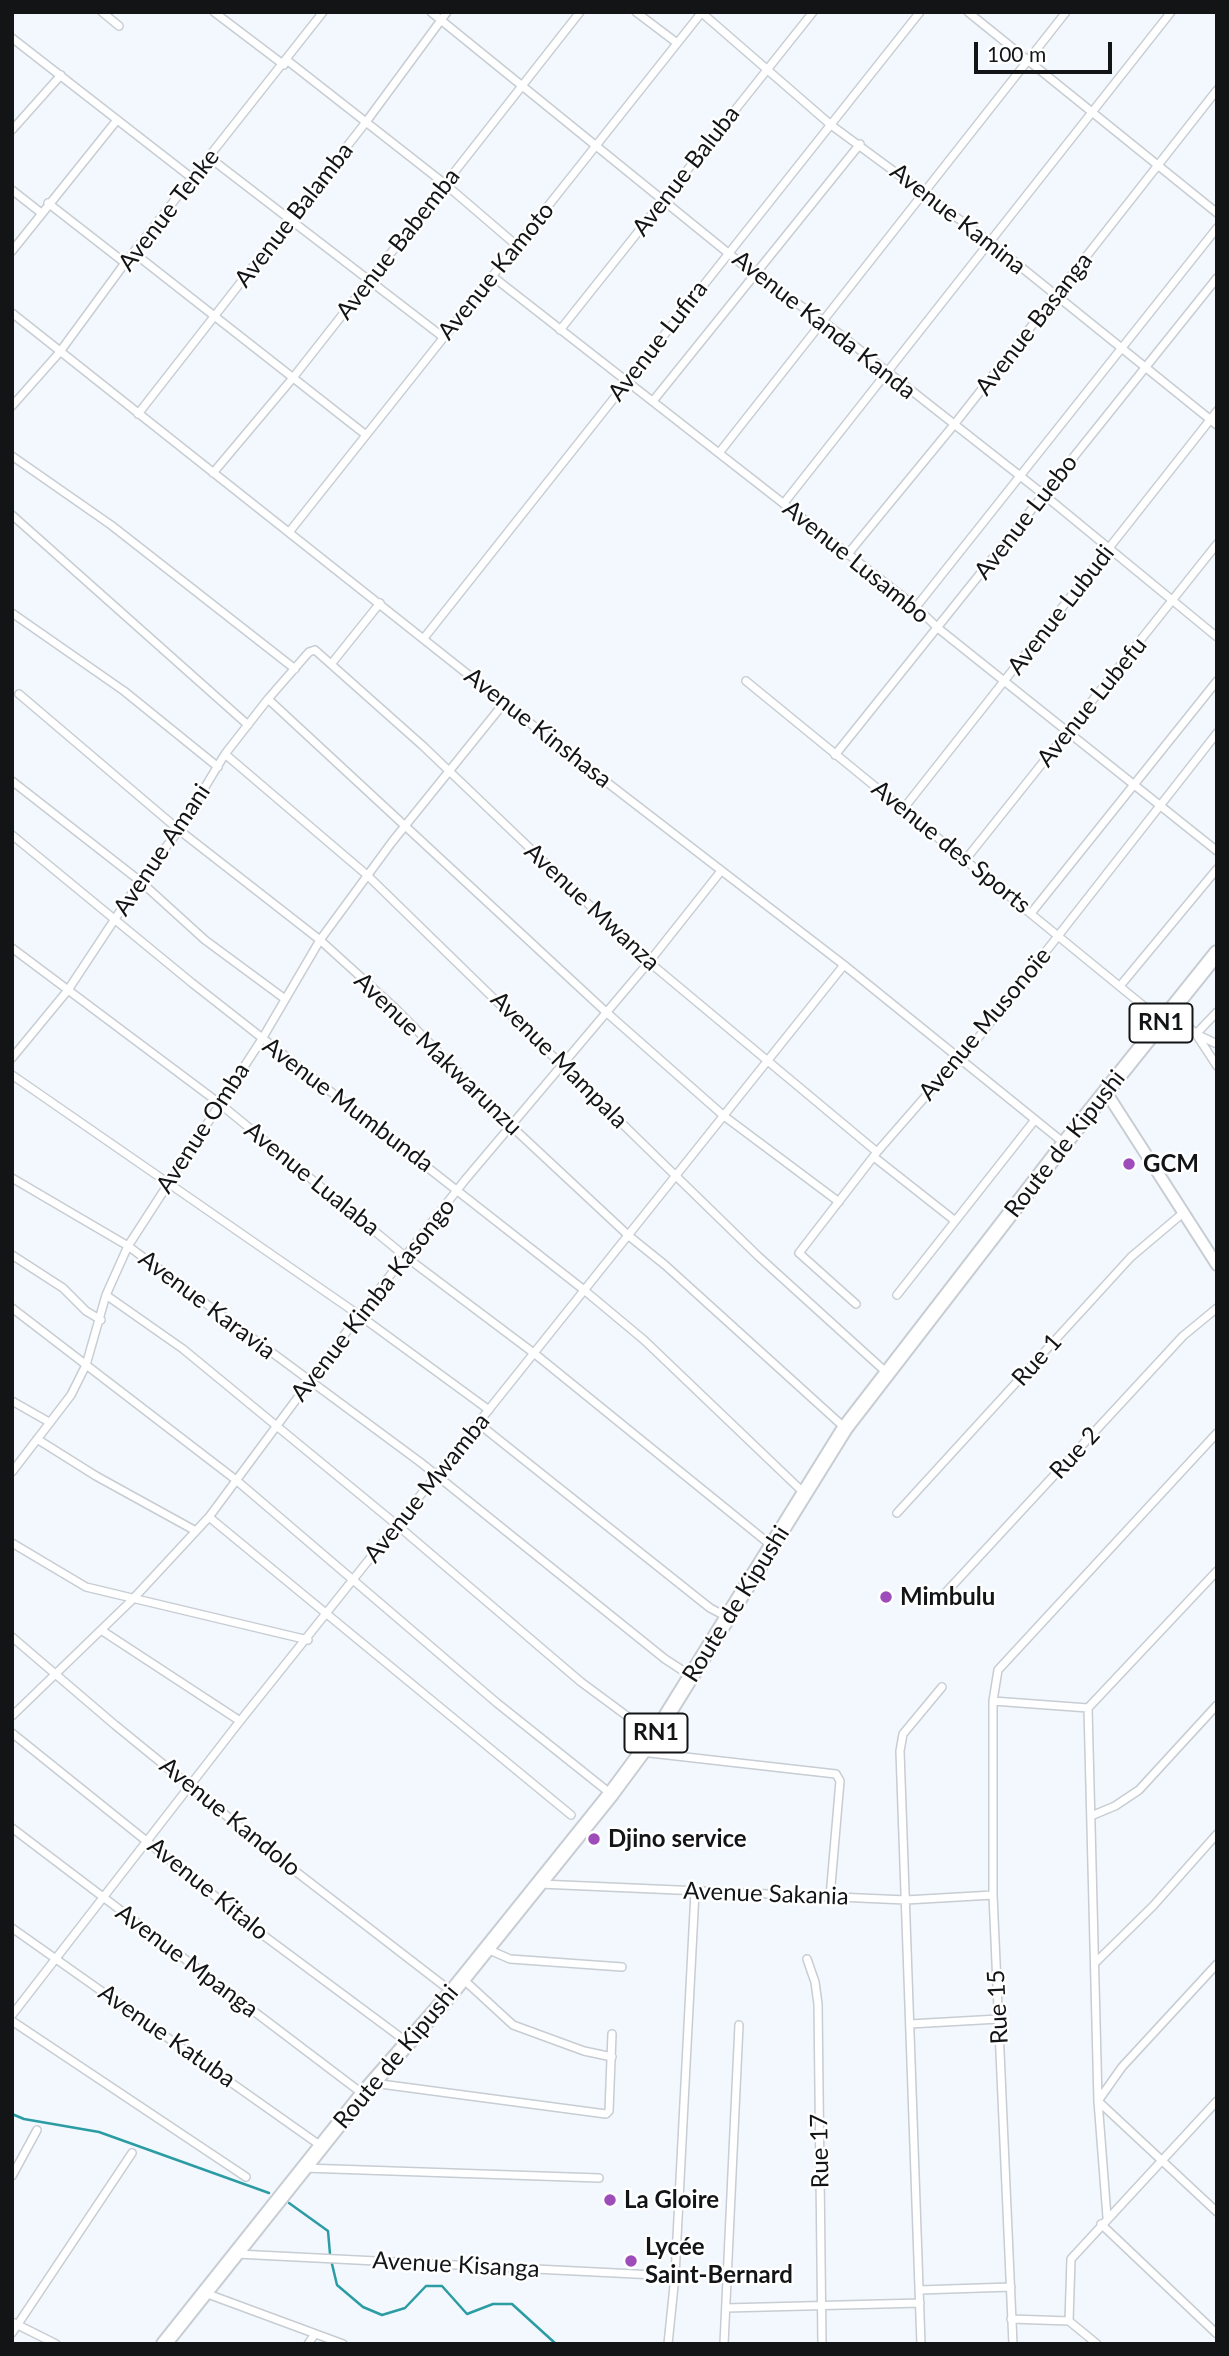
<!DOCTYPE html>
<html>
<head>
<meta charset="utf-8">
<style>
  body { margin:0 }
  #map { position:relative; width:1229px; height:2356px; overflow:hidden; background:#f2f8fd; font-family:Lato,sans-serif }
  canvas { display:block }
  .frame { position:absolute; inset:0; border:14px solid #121416; pointer-events:none }
  .scale { position:absolute; left:974px; top:42px; width:138px; height:32px; box-sizing:border-box; border:4px solid #121416; border-top:0; padding-left:9px; font-size:21px; line-height:24px; white-space:nowrap; color:#121416; -webkit-text-stroke:5px #fff; paint-order:stroke }
</style>
</head>
<body>
<div id="map">
<canvas width="1229" height="2356"></canvas>
<div class="frame"></div>
<div class="scale">100 m</div>
</div>
<script>
const c = document.querySelector('canvas').getContext('2d');
c.lineJoin = 'round';
function poly(rows) {
  const path = new Path2D();
  for (const r of rows) {
    path.moveTo(r[0], r[1]);
    for (let i = 2; i < r.length; i += 2) path.lineTo(r[i], r[i + 1]);
  }
  return path;
}
function strokePath(path, color, width, dash) {
  c.strokeStyle = color;
  c.lineWidth = width;
  c.lineCap = dash ? 'butt' : 'round';
  c.setLineDash(dash || []);
  c.stroke(path);
}
function write(font, color, halo, rows, align = 'center') {
  c.font = font + ' Lato,sans-serif';
  c.lineWidth = 5;
  c.setLineDash([]);
  c.textBaseline = 'middle';
  c.strokeStyle = halo;
  c.fillStyle = color;
  for (const [text, x, y, turn = 0] of rows) {
    c.save();
    c.translate(x, y);
    c.rotate((+turn || 0) * Math.PI / 180);
    c.textAlign = isNaN(turn) ? turn : align;
    if (halo) c.strokeText(text, 0, 0);
    c.fillText(text, 0, 0);
    c.restore();
  }
}
strokePath(poly([
  [12,2114,24,2119,99,2132,269,2193],
  [289,2203,328,2231,330,2254],
  [332,2264,337,2285,363,2307,382,2315,405,2308,426,2286,442,2286,467,2314,493,2304,512,2304,556,2344]
]), '#2b9ca3', 2.5);
const street = poly([
  [102,12,119,26],
  [214,12,284,65],
  [431,12,754,274,823,321,1043,494,1217,637],
  [636,12,677,43],
  [968,12,1217,213],
  [702,13,831,125,990,242,1217,425],
  [12,38,192,178],
  [288,61,445,184,515,244],
  [12,130,61,75],
  [210,158,443,337],
  [12,190,40,212],
  [48,203,125,263],
  [12,251,117,120],
  [134,253,366,435],
  [492,276,916,607,939,629,1217,851],
  [12,313,504,703,844,965,1064,1143],
  [560,330,813,12],
  [653,401,860,144],
  [12,406,59,353,125,263,323,12],
  [138,414,366,122,447,12],
  [719,453,1066,12],
  [12,456,111,525,295,669],
  [213,473,292,379,580,12],
  [784,503,1171,12],
  [12,515,248,725],
  [290,531,702,12],
  [847,555,953,426,1217,90],
  [916,607,1217,228],
  [12,613,124,691,218,767],
  [424,638,920,12],
  [332,663,380,603],
  [746,681,1162,1021],
  [19,694,179,830,320,940,395,1008,510,1125,629,1236,665,1265,845,1428],
  [268,699,606,1012,724,1116,839,1202],
  [225,754,367,875,758,1256,887,1373],
  [835,755,1217,278],
  [12,781,140,881,205,940,285,999],
  [904,808,1217,411],
  [12,835,192,983,584,1290,644,1340,804,1493],
  [966,859,1217,544],
  [1032,912,1217,681],
  [12,948,219,1103,406,1257,535,1354,772,1546],
  [1120,986,1217,869],
  [1171,1010,1196,1034,1217,1066],
  [1217,1012,1196,1034,1217,1044],
  [12,1058,68,990,140,881,179,830,225,754,268,699,309,652,315,650,423,746,649,962,877,1152],
  [12,1075,359,1315,489,1410],
  [874,1157,954,1220],
  [12,1178,128,1246,420,1462,665,1659,691,1676],
  [12,1255,63,1288,86,1311,101,1320],
  [106,1295,183,1349,397,1525,581,1682,654,1736],
  [897,1295,1034,1121],
  [856,1304,799,1253,877,1152,952,1066,960,1061,1217,733],
  [12,1308,236,1480,497,1703,611,1794],
  [12,1401,49,1422],
  [479,1424,710,1608,729,1618],
  [37,1439,96,1476,194,1530],
  [12,1472,71,1395,86,1365,106,1295,128,1246,262,1039,320,940,392,842,504,703],
  [897,1513,1131,1257,1183,1213],
  [209,1517,571,1815],
  [12,1543,86,1587,308,1640],
  [937,1602,1183,1336,1217,1308],
  [101,1630,240,1721],
  [12,1637,115,1725,277,1857,452,1992],
  [993,1701,1088,1708],
  [1088,1708,1098,2101,1107,2217],
  [1088,1708,1217,1571],
  [12,1716,132,1600,209,1517,359,1315,465,1180,649,962,721,871],
  [12,1733,267,1938,407,2042],
  [641,1752,836,1774,840,1781,830,1897],
  [1091,1816,1115,1806,1139,1790,1217,1705],
  [12,1828,363,2094],
  [540,1884,906,1900,993,1895],
  [12,1928,321,2146],
  [487,1949,510,1959,622,1967],
  [807,1959,815,1982,818,2004,822,2344],
  [1095,1963,1153,1906,1217,1834],
  [1217,1964,1122,2067,1098,2101,1217,2212],
  [463,1979,513,2025,584,2051,612,2057],
  [12,2015,240,1721,844,965],
  [12,2021,246,2177],
  [910,2024,998,2019],
  [373,2083,606,2114,609,2111,612,2034],
  [304,2168,599,2178],
  [12,2176,37,2130],
  [1101,2224,1217,2334],
  [237,2254,675,2276],
  [919,2290,1011,2287],
  [205,2293,343,2344],
  [726,2308,920,2303],
  [1011,2319,1069,2321,1097,2344],
  [1069,2321,1071,2259,1217,2101],
  [12,2322,56,2344],
  [12,2333,132,2153],
  [308,2344,315,2334],
  [668,2344,675,2276,695,1892],
  [724,2344,739,2025],
  [921,2344,900,1751,903,1734,942,1687],
  [1013,2344,993,1895,993,1701,998,1670,1217,1433]
]);
const secondary = poly([
  [1106,1092,1217,1265]
]);
const highway = poly([
  [164,2344,363,2094,452,1992,611,1794,654,1736,845,1428,1064,1144,1217,953]
]);
strokePath(street, '#c7cdd2', 10);
strokePath(secondary, '#c7cdd2', 14);
strokePath(highway, '#c7cdd2', 18);
strokePath(street, '#fff', 7);
strokePath(secondary, '#fff', 10);
strokePath(highway, '#fff', 14);
for (const [x, y, r, color] of [
  [1129,1164,7,"#9f4cbb"],
  [886,1597,7,"#9f4cbb"],
  [594,1839,7,"#9f4cbb"],
  [610,2200,7,"#9f4cbb"],
  [631,2261,7,"#9f4cbb"]
]) {
  const dot = new Path2D();
  dot.arc(x, y, r, 0, 2 * Math.PI);
  c.fillStyle = color;
  c.fill(dot);
  strokePath(dot, '#fff', 2.5);
}
for (const [x, y, w] of [
  [1161,1023,63],
  [656,1733,63]
]) {
  const box = new Path2D();
  box.roundRect(x - w / 2, y - 19.5, w, 39, 5);
  c.fillStyle = '#fff';
  c.fill(box);
  strokePath(box, '#121416', 2);
}
write('bold 23px', '#121416', null, [
  ["RN1",1161,1023],
  ["RN1",656,1733]
]);
write('24px', '#121416', '#fff', [
  ["Avenue Baluba",686,171,-52],
  ["Avenue Tenke",169,210,-52],
  ["Avenue Balamba",294,215,-52],
  ["Avenue Kamina",958,219,38],
  ["Avenue Babemba",398,244,-52],
  ["Avenue Kamoto",496,271,-51],
  ["Avenue Basanga",1034,324,-52],
  ["Avenue Kanda Kanda",824,325,38],
  ["Avenue Lufira",658,341,-52],
  ["Avenue Luebo",1026,517,-52],
  ["Avenue Lusambo",856,562,39],
  ["Avenue Lubudi",1061,610,-52],
  ["Avenue Lubefu",1092,702,-51],
  ["Avenue Kinshasa",538,728,38],
  ["Avenue des Sports",951,847,39],
  ["Avenue Amani",162,850,-56],
  ["Avenue Mwanza",592,907,43],
  ["Avenue Musonoïe",985,1024,-50],
  ["Avenue Makwarunzu",438,1054,44],
  ["Avenue Mampala",559,1060,45],
  ["Avenue Mumbunda",348,1105,37],
  ["Avenue Omba",203,1128,-57],
  ["Route de Kipushi",1065,1144,-52],
  ["Avenue Lualaba",312,1179,39],
  ["Avenue Kimba Kasongo",373,1300,-52],
  ["Avenue Karavia",207,1305,37],
  ["Rue 1",1037,1360,-48],
  ["Rue 2",1075,1453,-47],
  ["Avenue Mwamba",427,1488,-51],
  ["Route de Kipushi",736,1604,-58],
  ["Avenue Kandolo",230,1817,39],
  ["Avenue Kitalo",208,1889,39],
  ["Avenue Sakania",766,1894,2],
  ["Avenue Mpanga",187,1961,37],
  ["Rue 15",998,2007,-93],
  ["Avenue Katuba",167,2036,35],
  ["Route de Kipushi",396,2057,-50],
  ["Rue 17",820,2151,-91],
  ["Avenue Kisanga",456,2265,3]
]);
write('bold 24px', '#121416', '#fff', [
  ["GCM",1143,1164],
  ["Mimbulu",900,1597],
  ["Djino service",608,1839],
  ["La Gloire",624,2200],
  ["Lycée",645,2247],
  ["Saint-Bernard",645,2275]
], 'left');
</script>
</body>
</html>
